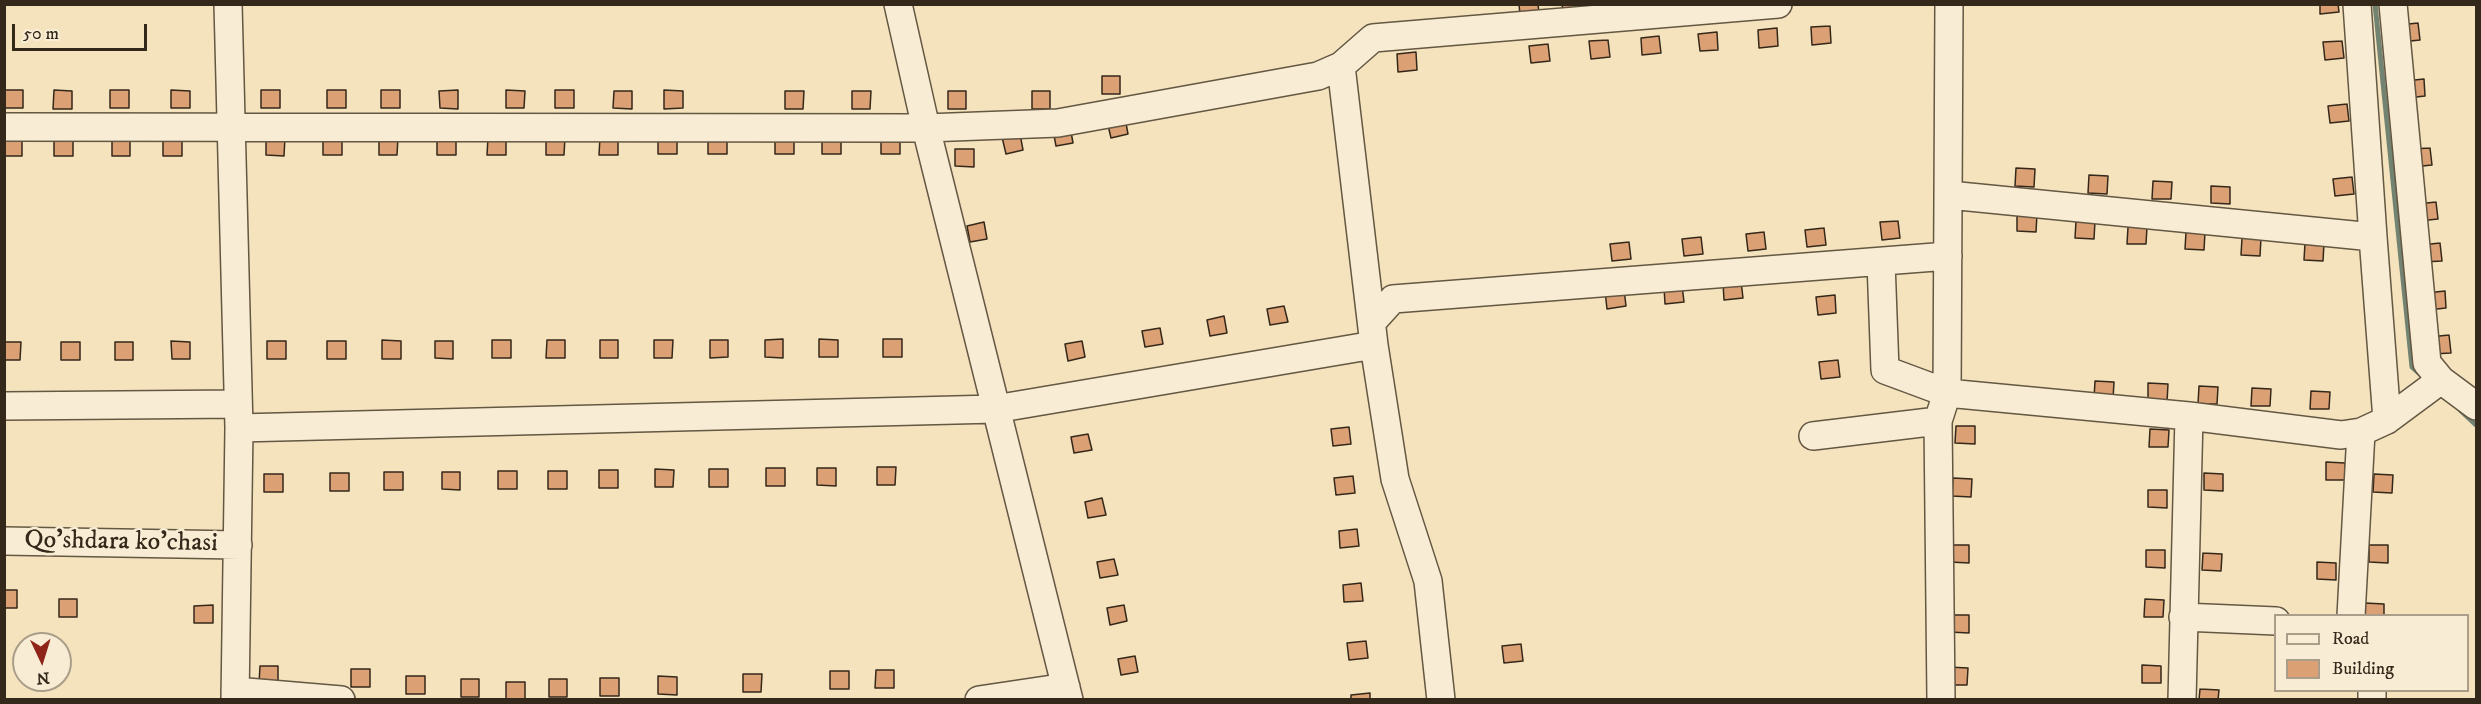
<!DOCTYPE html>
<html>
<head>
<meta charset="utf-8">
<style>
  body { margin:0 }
  #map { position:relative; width:2481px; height:704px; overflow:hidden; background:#f4e3bd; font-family:"IM FELL DW Pica",serif }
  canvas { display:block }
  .frame { position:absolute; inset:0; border:6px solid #34281a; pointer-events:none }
  .legend { position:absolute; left:2274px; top:614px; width:195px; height:78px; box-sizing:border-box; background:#f8edd4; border:2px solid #aa9e8a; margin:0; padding:8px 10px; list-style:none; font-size:18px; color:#34281a }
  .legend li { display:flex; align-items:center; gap:12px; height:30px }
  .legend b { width:30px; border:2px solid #aa9e8a }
  .north { position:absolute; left:12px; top:632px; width:60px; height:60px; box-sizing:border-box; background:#f8edd4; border:2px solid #aa9e8a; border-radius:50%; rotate:176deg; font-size:16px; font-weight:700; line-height:24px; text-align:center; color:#34281a }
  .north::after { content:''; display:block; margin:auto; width:21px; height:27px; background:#8f2418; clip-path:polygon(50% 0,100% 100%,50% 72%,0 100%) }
  .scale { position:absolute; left:12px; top:24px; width:135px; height:27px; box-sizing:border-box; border:3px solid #34281a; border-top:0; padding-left:8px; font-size:18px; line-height:21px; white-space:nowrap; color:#34281a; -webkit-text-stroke:4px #f8edd4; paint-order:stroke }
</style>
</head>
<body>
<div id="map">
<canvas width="2481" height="704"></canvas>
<div class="frame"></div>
<ul class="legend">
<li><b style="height:8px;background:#f8edd4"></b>Road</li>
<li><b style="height:16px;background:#dba074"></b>Building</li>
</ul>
<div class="north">N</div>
<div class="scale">50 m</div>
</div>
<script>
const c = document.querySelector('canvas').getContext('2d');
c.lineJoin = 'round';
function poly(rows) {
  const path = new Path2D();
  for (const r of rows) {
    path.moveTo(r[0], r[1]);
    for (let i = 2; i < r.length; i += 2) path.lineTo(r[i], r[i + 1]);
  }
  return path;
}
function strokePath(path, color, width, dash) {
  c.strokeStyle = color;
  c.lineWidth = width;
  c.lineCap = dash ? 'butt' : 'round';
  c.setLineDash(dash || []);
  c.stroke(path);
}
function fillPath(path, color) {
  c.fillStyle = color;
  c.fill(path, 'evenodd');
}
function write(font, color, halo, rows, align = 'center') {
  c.font = font + ' "IM FELL DW Pica",serif';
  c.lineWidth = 5;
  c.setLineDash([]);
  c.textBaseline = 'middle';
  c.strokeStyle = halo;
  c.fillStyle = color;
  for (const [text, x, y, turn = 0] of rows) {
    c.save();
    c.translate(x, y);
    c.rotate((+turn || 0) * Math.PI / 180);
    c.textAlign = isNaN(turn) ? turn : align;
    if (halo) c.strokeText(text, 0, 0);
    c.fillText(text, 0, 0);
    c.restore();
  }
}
strokePath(poly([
  [2375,4,2412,367,2422,376],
  [2460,410,2476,425]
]), '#728372', 5);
const building = poly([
  [1519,4,1538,4,1539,13,1520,15,1519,4],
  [1562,4,1581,4,1582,9,1563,11,1562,4],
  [2320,4,2338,4,2339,12,2320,14,2320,4],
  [2418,23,2420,40,2401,42,2399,25,2418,23],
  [1830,26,1831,43,1812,45,1811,27,1830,26],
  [1777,28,1778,46,1759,48,1758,30,1777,28],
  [1717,32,1718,50,1700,51,1698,34,1717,32],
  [1659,36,1661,53,1642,55,1641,38,1659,36],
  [1608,40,1610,57,1591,59,1589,41,1608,40],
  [2342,41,2344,58,2325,60,2323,42,2342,41],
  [1548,44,1550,61,1531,63,1529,46,1548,44],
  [1416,52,1417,70,1398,72,1397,54,1416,52],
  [1102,76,1120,76,1120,94,1102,94,1102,76],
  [2424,79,2425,96,2407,98,2405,81,2424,79],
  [4,90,23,90,23,108,4,108,4,90],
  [54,90,72,91,72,109,53,109,54,90],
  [110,90,129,90,129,108,110,108,110,90],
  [171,90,190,91,190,108,171,108,171,90],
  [261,90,280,90,280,108,261,108,261,90],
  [327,90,346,90,346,108,327,108,327,90],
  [381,90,400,90,400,108,381,108,381,90],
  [458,90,458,109,440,108,439,91,458,90],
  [506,90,525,91,524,108,506,108,506,90],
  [555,90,574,90,574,108,555,108,555,90],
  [664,90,683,91,683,108,664,109,664,90],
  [614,91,632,91,632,109,613,108,614,91],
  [785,91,804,91,803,109,785,109,785,91],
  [852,91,871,91,870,109,852,109,852,91],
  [948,91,966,91,966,109,948,109,948,91],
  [1032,91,1050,91,1050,109,1032,109,1032,91],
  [2347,104,2349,121,2330,123,2328,106,2347,104],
  [1125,118,1128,134,1111,138,1107,121,1125,118],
  [1070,126,1073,143,1056,146,1053,130,1070,126],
  [1020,134,1023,150,1006,154,1002,137,1020,134],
  [658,136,677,136,677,154,658,154,658,136],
  [708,136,727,136,727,154,708,154,708,136],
  [775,136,794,136,794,154,775,154,775,136],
  [822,136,841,136,841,154,822,154,822,136],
  [881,136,900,136,900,154,881,154,881,136],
  [266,137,285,137,284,156,266,155,266,137],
  [323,137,342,137,342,155,323,155,323,137],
  [379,137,398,137,397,155,379,155,379,137],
  [437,137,456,137,456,155,437,155,437,137],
  [488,137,506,137,506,155,487,155,488,137],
  [546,137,565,137,564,155,546,155,546,137],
  [600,137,618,137,618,155,599,155,600,137],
  [4,138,22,138,22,156,4,156,4,138],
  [54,138,73,138,73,156,54,156,54,138],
  [112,138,130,138,130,156,112,156,112,138],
  [163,138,182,138,182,156,163,156,163,138],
  [2430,148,2432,165,2413,167,2411,149,2430,148],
  [955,149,974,149,974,167,955,166,955,149],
  [2016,168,2035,169,2034,187,2015,186,2016,168],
  [2089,175,2108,176,2107,194,2088,193,2089,175],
  [2352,177,2354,194,2335,196,2333,179,2352,177],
  [2153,181,2172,182,2171,199,2152,199,2153,181],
  [2211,186,2230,187,2230,204,2211,203,2211,186],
  [2436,202,2438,219,2419,221,2417,204,2436,202],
  [2017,213,2037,214,2036,232,2017,231,2017,213],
  [1898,221,1900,238,1882,240,1880,222,1898,221],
  [2076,221,2095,221,2094,239,2075,238,2076,221],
  [984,222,987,239,970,242,967,226,984,222],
  [2128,227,2147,227,2146,244,2127,244,2128,227],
  [1824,228,1826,245,1807,247,1805,230,1824,228],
  [1764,232,1766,249,1748,251,1746,234,1764,232],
  [2186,232,2205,232,2204,250,2185,249,2186,232],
  [1701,237,1703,254,1684,256,1682,239,1701,237],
  [2242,238,2261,238,2260,256,2241,255,2242,238],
  [1629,242,1631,259,1612,261,1610,244,1629,242],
  [2305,243,2324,243,2323,261,2304,260,2305,243],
  [2440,243,2442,261,2423,262,2421,245,2440,243],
  [1741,281,1743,298,1724,300,1723,283,1741,281],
  [1682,285,1684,302,1665,304,1664,287,1682,285],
  [1624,289,1626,306,1607,309,1605,291,1624,289],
  [2445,291,2446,308,2428,310,2426,293,2445,291],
  [1835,295,1836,313,1818,315,1816,297,1835,295],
  [1284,306,1288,322,1270,325,1267,309,1284,306],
  [1224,316,1227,333,1210,336,1207,320,1224,316],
  [1160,328,1163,344,1145,347,1142,331,1160,328],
  [2449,335,2451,353,2432,354,2430,337,2449,335],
  [783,339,783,358,765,357,765,340,783,339],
  [819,339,838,340,838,357,819,357,819,339],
  [883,339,902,339,902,357,883,357,883,339],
  [382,340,401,341,401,359,382,359,382,340],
  [492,340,511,340,511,358,492,358,492,340],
  [547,340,565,340,565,358,546,358,547,340],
  [600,340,618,340,618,358,600,358,600,340],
  [654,340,673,340,672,358,654,358,654,340],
  [710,340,728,340,728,357,710,358,710,340],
  [171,341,190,342,190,359,172,359,171,341],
  [267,341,286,341,286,359,267,359,267,341],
  [327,341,346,341,346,359,327,359,327,341],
  [435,341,453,341,453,359,435,358,435,341],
  [1082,341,1085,357,1068,361,1065,344,1082,341],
  [4,342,21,342,20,360,4,360,4,342],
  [61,342,80,342,80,360,61,360,61,342],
  [115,342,133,342,133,360,115,360,115,342],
  [1838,360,1840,377,1821,379,1819,362,1838,360],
  [2095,381,2114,382,2113,399,2094,399,2095,381],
  [2148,383,2168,384,2167,402,2148,401,2148,383],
  [2199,386,2218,387,2217,404,2198,404,2199,386],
  [2252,388,2271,389,2270,406,2251,406,2252,388],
  [2311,391,2330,392,2329,409,2310,409,2311,391],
  [1956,426,1975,426,1975,444,1955,443,1956,426],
  [1349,427,1351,444,1333,446,1331,429,1349,427],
  [2150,429,2169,430,2168,447,2149,447,2150,429],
  [1088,434,1092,450,1074,453,1071,437,1088,434],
  [2326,462,2345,463,2345,480,2326,480,2326,462],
  [877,467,896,467,895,485,877,485,877,467],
  [766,468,785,468,785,486,766,486,766,468],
  [817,468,836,468,836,486,817,485,817,468],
  [655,469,674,470,673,487,655,487,655,469],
  [709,469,728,469,728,487,709,487,709,469],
  [599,470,618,470,618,488,599,488,599,470],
  [498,471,517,471,517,489,498,489,498,471],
  [548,471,567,471,567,489,548,489,548,471],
  [384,472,403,472,403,490,384,490,384,472],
  [442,472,460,472,460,490,442,489,442,472],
  [330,473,349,473,349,491,330,491,330,473],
  [2204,473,2223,474,2223,491,2204,490,2204,473],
  [264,474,283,474,283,492,264,492,264,474],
  [2374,474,2393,475,2392,493,2373,492,2374,474],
  [1353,476,1355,493,1336,495,1334,478,1353,476],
  [1953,478,1972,479,1971,497,1952,496,1953,478],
  [2148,490,2167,490,2167,508,2148,507,2148,490],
  [1102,498,1106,515,1088,518,1085,502,1102,498],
  [1357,529,1359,546,1340,548,1339,531,1357,529],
  [1950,545,1969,545,1969,563,1950,562,1950,545],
  [2369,545,2388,545,2388,563,2369,562,2369,545],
  [2146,550,2165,550,2165,568,2146,567,2146,550],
  [2203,553,2222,554,2221,571,2202,570,2203,553],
  [1114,559,1118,575,1100,578,1097,562,1114,559],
  [2317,562,2336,563,2336,580,2317,579,2317,562],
  [1361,583,1363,601,1344,602,1343,585,1361,583],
  [4,590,17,590,17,608,4,608,4,590],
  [59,599,77,599,77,617,59,617,59,599],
  [2145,599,2164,600,2163,617,2144,617,2145,599],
  [2365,603,2384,604,2384,616,2365,616,2365,603],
  [213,605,213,623,194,623,194,606,213,605],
  [1124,605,1127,621,1110,625,1107,608,1124,605],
  [1950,615,1969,615,1969,633,1949,632,1950,615],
  [1366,641,1368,658,1349,660,1347,643,1366,641],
  [1521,644,1523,661,1504,663,1502,646,1521,644],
  [1135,656,1138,672,1121,675,1118,659,1135,656],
  [2142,665,2161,666,2161,683,2142,683,2142,665],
  [260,666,278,666,278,684,259,684,260,666],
  [1948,667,1968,668,1967,685,1948,685,1948,667],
  [351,669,370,669,370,687,351,687,351,669],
  [876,670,894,670,894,688,875,688,876,670],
  [830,671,849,671,849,689,830,689,830,671],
  [743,674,762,674,761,692,743,692,743,674],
  [406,676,425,676,425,694,406,694,406,676],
  [658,676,677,677,677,695,658,694,658,676],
  [600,678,619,678,619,696,600,696,600,678],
  [461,679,479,679,479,697,461,697,461,679],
  [549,679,567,679,567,697,549,697,549,679],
  [506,682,525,682,525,700,506,700,506,682],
  [2200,689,2219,690,2218,700,2199,700,2200,689],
  [1370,693,1370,700,1351,700,1351,695,1370,693]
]);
fillPath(building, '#dba074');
strokePath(building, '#34281a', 1.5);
const minor = poly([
  [228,4,239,428,235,700],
  [898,4,926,128,1069,700],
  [1341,66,1374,345,1395,479,1428,581,1441,700],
  [4,127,926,128,1058,123,1318,76,1341,66,1373,38,1778,4],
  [1949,195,2373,237,2357,4],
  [2373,237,2387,420],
  [1881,262,1885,370,1947,393,2189,416,2341,435,2361,432,2387,420,2441,380,2427,363,2393,4],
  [1372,322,1393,299,1948,256],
  [2441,380,2476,406],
  [4,406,238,404],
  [239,428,995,409,1374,345],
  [1813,436,1938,421],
  [4,541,238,545],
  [2351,616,2361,432],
  [2183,617,2276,621],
  [235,691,341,700],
  [979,700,1066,687],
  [1941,700,1938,421,1947,393,1949,4],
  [2182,700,2189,416],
  [2372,700,2372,690]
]);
strokePath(minor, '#645743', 30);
strokePath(minor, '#f8edd4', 27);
write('26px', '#34281a', '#f8edd4', [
  ["Qo'shdara ko'chasi",121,543,1]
]);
</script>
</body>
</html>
